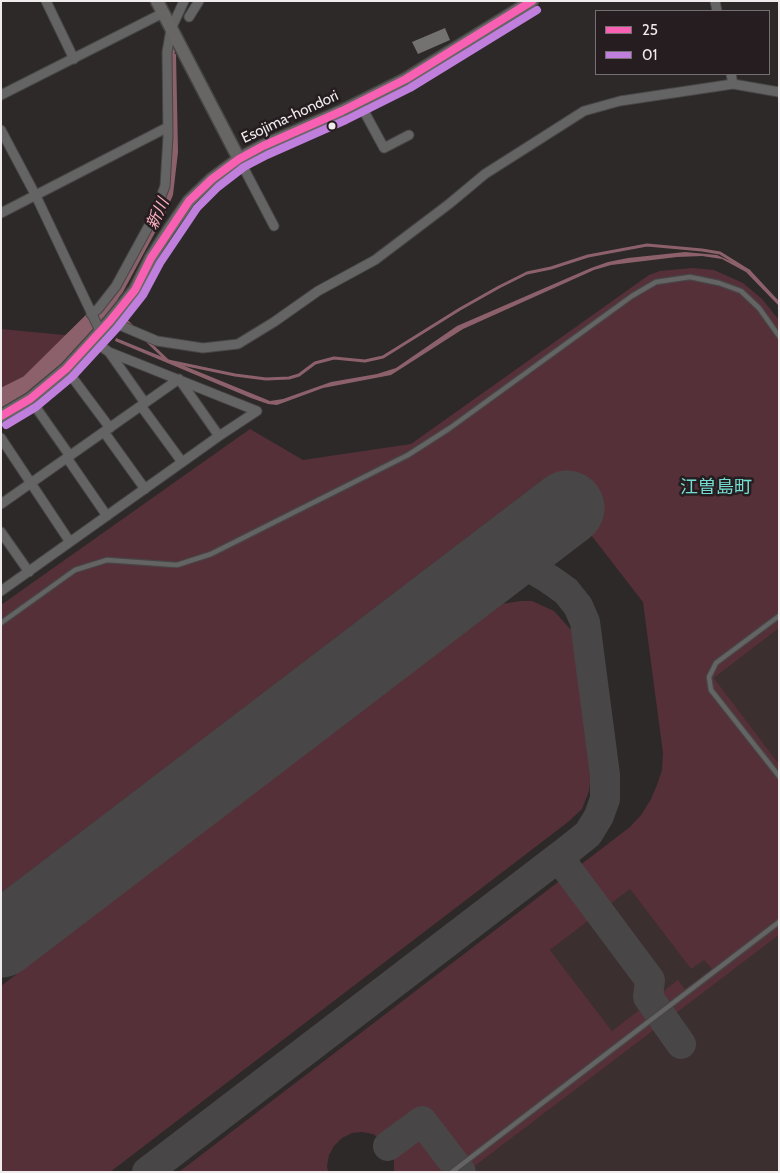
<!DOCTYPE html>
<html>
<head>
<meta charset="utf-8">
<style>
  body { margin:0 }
  #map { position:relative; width:780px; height:1173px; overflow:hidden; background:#2d2929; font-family:Cabin,sans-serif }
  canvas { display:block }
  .frame { position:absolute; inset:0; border:2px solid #f0ebec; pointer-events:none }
  .legend { position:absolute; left:595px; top:10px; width:175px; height:65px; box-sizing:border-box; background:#251d1f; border:1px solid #766f71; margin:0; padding:6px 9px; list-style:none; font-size:15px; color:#f0ebec }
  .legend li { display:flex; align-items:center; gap:10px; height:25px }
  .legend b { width:25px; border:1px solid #766f71 }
</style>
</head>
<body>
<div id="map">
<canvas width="780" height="1173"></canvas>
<div class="frame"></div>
<ul class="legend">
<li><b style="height:6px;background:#f860b3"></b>25</li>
<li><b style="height:6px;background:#c07fdc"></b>01</li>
</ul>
</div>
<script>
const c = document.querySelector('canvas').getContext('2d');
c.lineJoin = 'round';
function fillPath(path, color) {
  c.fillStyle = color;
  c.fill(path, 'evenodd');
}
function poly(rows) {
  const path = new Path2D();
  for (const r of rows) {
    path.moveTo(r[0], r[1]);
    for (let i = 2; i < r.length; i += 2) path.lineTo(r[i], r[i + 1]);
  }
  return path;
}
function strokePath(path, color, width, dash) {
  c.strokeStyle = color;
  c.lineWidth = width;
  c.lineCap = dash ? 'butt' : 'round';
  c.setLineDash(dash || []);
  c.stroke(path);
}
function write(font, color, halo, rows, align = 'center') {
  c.font = font + ' Cabin,"Noto Sans JP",sans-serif';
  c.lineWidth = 5;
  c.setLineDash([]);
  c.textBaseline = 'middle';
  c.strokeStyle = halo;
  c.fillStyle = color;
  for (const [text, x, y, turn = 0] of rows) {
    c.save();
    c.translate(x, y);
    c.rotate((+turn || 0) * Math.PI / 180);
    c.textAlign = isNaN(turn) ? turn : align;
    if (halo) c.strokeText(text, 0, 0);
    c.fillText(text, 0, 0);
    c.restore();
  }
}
fillPath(poly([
  [779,628,779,764,714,678],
  [630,889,691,969,704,959,712,969,685,989,678,981,612,1031,550,950],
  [779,935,779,1172,467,1172]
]), '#3b2f30');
fillPath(poly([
  [693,268,714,270,743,283,762,299,779,320,779,628,714,678,779,764,779,935,467,1172,394,1172,394,1159,388,1146,382,1140,373,1134,362,1132,352,1133,342,1138,334,1146,329,1155,327,1166,328,1172,179,1172,630,827,642,814,651,799,657,785,662,770,663,753,643,602,546,477,1,893,1,605,250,429,303,460,411,444,649,275,660,271],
  [630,889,691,969,704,960,712,969,685,989,678,980,612,1031,550,950],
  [1,329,85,337,27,392,1,406],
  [521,601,532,601,554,611,571,630,575,645,591,773,589,791,582,809,568,822,110,1172,1,1172,1,986,502,604]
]), '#563039');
fillPath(poly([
  [176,54,178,152,173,195,165,214,123,292,110,309,106,306,121,286,170,168,173,135,171,55],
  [685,252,717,255,750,270,776,298,779,301,779,306,746,272,722,259,702,256,677,257,611,265,594,270,463,329,391,375,323,388,277,405,268,404,251,398,115,341,116,338,270,401,283,399,331,382,377,374,396,368,457,326,591,268,608,262,628,258],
  [84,331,87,334,42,379,27,392,1,406,1,400,26,385,45,369]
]), '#8d616b');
strokePath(poly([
  [173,57,174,43],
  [119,314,133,327],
  [146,340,168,361,235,375,266,379,289,378,299,375,315,363,334,358,365,361,383,357,460,309,499,287,527,273,551,268,588,256,647,245,702,250,720,253,749,271]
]), '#8d616b', 3);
strokePath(poly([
  [1,399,29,385,110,305]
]), '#8d616b', 20);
strokePath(poly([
  [559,858,650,980,648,997,681,1044],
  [388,1146,422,1121,461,1172],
  [147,1172,568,850,588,834,599,816,605,799,605,775,585,622,578,606,566,591,549,579,534,570,498,560]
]), '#484646', 30);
strokePath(poly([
  [1,940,567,508]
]), '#484646', 75);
fillPath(poly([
  [445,28,450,40,418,54,412,42]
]), '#747171');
const lane = poly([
  [779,616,716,663,709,677,711,690,779,776],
  [1,623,75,570,107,560,177,565,211,554,408,455,450,428,632,296,656,282,690,277,719,283,741,291,759,308,779,336],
  [452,1172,779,922]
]);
const street = poly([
  [46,1,74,59],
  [715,1,717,11],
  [189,17,199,1],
  [731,74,733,84],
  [1,95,163,13],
  [359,102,384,148,409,135],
  [1,130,36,196,100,331],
  [239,159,274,226],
  [1,213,168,127],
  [91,314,98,309,116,286,153,218,165,186,168,136,167,52,171,29,184,1],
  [110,321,157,341,203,348,238,344,274,322,318,291,375,260,449,204,485,174,584,111,620,101,733,84,779,92],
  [109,352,145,403],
  [66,369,110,428],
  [30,399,70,456],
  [141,406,182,462],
  [104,432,145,489],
  [1,438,70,542],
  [67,458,107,516],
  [1,504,179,379,219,436],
  [1,532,29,572],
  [1,591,219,436,257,411,109,352,92,340]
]);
const secondary = poly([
  [157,1,239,159],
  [1,416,30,399,66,369,110,321,135,290,151,258,169,230,189,201,212,179,239,159,263,146,342,111,406,79,532,1]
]);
strokePath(lane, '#474545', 7);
strokePath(street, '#474545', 11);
strokePath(secondary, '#474545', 15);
strokePath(lane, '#656464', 4.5);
strokePath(street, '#656464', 9);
strokePath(secondary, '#686565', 12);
strokePath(poly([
  [1,416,30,399,66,369,110,321,135,290,151,258,189,201,212,179,239,159,263,146,342,111,406,79,532,1]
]), '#f860b3', 8);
strokePath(poly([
  [6,425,36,407,72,377,117,328,143,295,160,263,197,208,218,187,244,167,267,155,346,120,410,88,537,10]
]), '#c07fdc', 8);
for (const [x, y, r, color] of [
  [332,126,4.5,"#f0ebec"]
]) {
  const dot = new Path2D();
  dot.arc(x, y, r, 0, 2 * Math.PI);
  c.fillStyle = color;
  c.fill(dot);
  strokePath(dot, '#251d1f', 2);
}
write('15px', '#f0ebec', '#251d1f', [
  ["Esojima-hondori",290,117,-25]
]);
write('italic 16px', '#feb0c0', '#251d1f', [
  ["新川",158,214,-66]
]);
write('18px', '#74ded2', '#251d1f', [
  ["江曽島町",716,488]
]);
</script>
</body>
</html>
